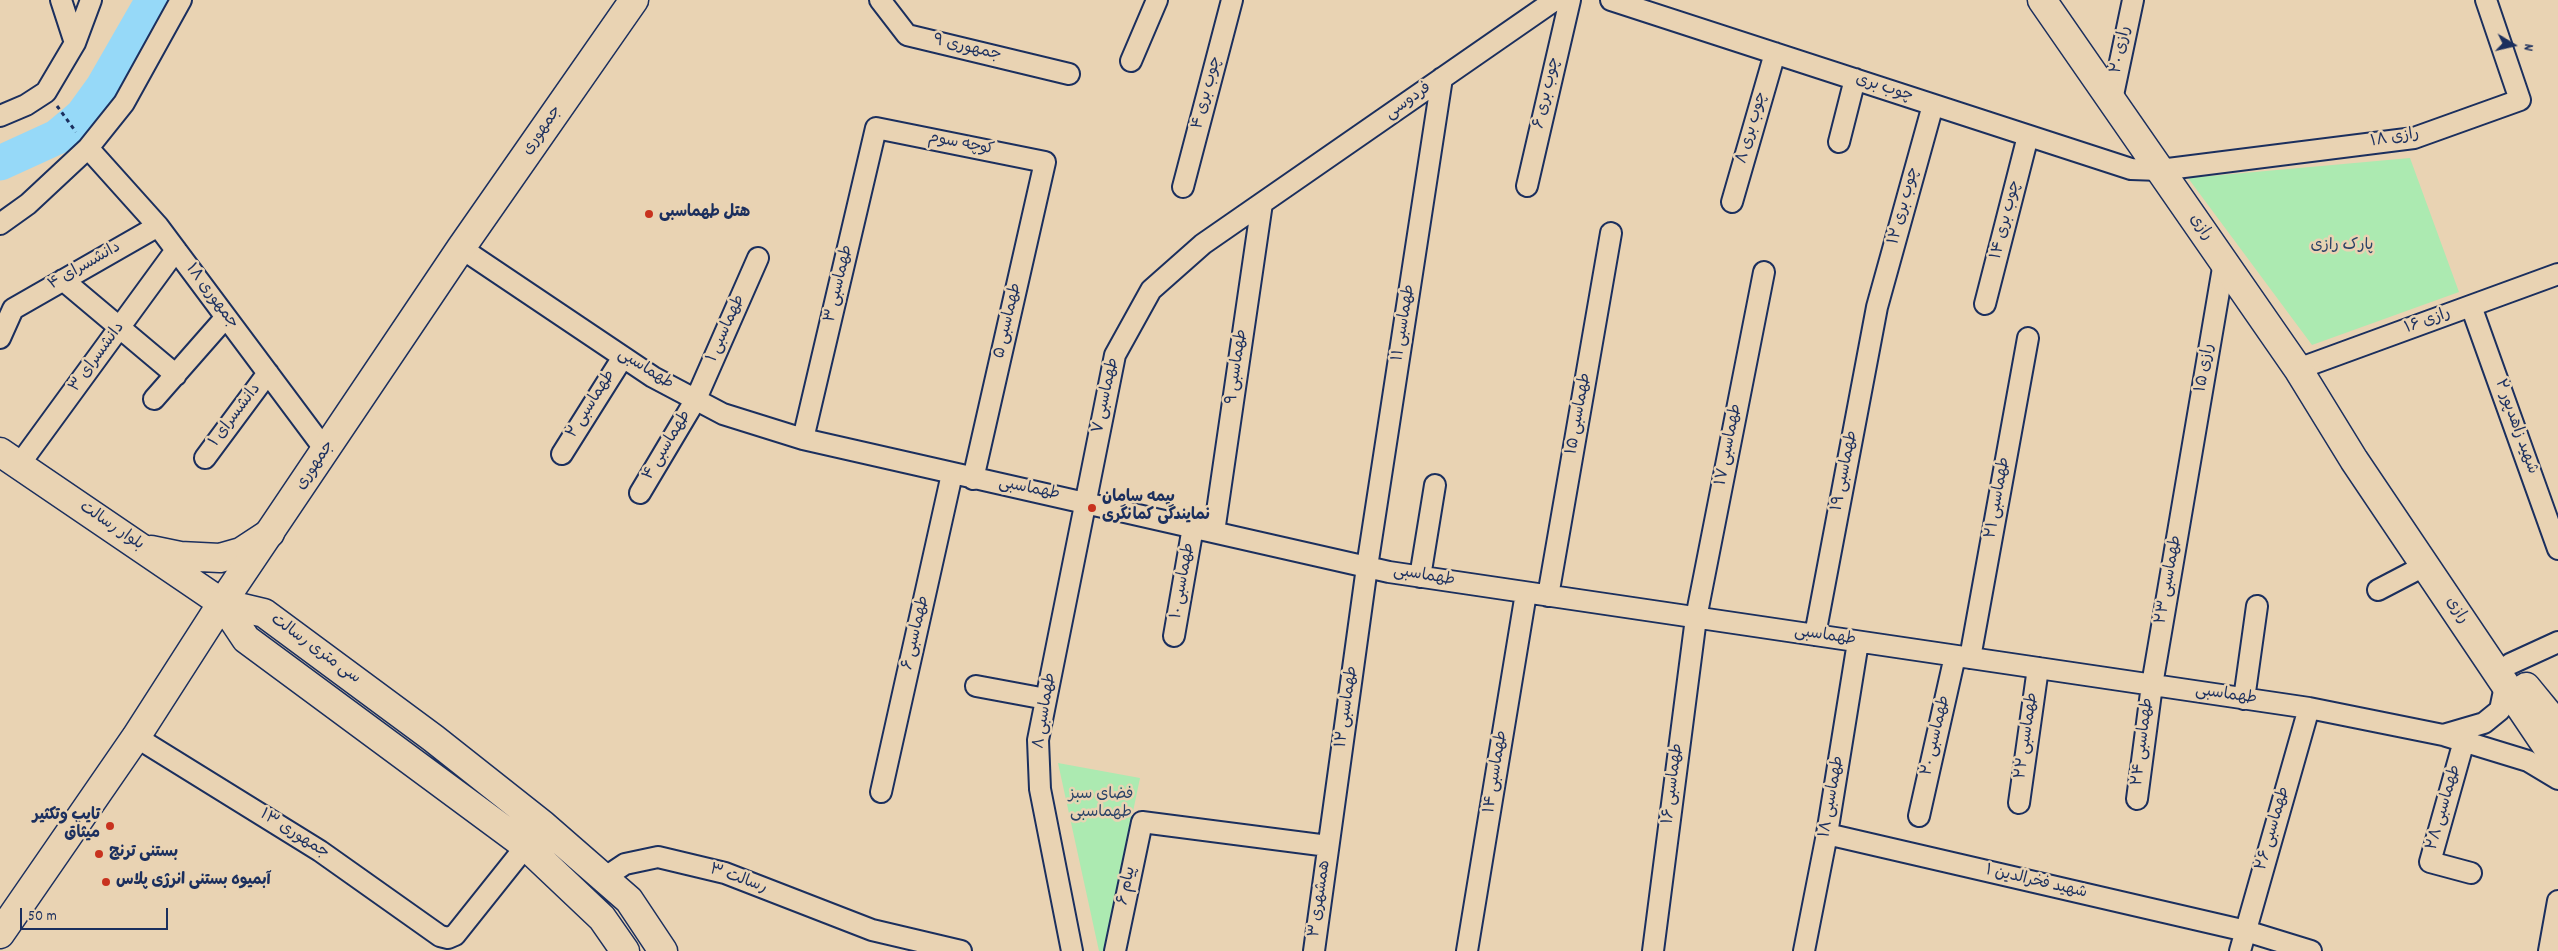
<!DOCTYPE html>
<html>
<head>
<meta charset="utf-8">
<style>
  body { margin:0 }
  #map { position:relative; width:2558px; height:951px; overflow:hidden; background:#e9d3b3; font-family:Dekko,sans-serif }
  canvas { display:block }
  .north { position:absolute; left:2488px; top:20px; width:50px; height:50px; -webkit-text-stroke:4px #e9d3b3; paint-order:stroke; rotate:99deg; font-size:14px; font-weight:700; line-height:20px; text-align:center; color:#1b2f5e }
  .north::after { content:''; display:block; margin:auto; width:18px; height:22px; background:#1b2f5e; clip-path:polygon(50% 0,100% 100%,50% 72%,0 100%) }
  .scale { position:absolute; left:20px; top:908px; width:148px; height:22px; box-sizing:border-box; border:2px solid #1b2f5e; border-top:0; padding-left:6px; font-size:15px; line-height:18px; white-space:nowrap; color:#1b2f5e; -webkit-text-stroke:4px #e9d3b3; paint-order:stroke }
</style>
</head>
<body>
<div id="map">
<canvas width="2558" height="951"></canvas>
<div class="north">N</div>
<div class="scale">50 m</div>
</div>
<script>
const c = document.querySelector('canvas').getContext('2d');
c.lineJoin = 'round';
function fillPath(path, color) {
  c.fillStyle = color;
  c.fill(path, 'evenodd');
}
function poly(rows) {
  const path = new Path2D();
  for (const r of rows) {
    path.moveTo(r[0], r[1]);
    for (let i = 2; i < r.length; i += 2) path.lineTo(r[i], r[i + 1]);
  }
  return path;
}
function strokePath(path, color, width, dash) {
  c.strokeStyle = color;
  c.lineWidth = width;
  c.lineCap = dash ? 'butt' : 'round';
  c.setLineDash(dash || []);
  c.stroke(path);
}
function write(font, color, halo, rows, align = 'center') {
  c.font = font + ' Dekko,"Playpen Sans Arabic",sans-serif';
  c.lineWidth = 5;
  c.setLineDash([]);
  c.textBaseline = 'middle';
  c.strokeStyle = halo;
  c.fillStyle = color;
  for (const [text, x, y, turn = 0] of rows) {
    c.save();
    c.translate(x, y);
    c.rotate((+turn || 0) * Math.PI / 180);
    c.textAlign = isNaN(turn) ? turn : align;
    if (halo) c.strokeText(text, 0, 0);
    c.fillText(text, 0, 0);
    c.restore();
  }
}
fillPath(poly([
  [2410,158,2459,292,2312,345,2188,178],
  [1058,763,1140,778,1104,951,1099,951]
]), '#aceab1');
strokePath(poly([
  [0,163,57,137,82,116,103,87,153,0]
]), '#96d9f8', 35);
const minor = poly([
  [61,0,75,43],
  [880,0,907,35,1069,74],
  [1611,0,2131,169,2160,170,2414,138,2520,100,2486,0],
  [1131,61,1157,0],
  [2112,100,2133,0],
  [0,116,26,105,46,92,75,43,91,0],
  [1839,142,1855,79],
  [88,148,158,226,326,451],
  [1527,186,1570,0],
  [1183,187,1232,0],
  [1732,202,1775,53],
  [0,224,28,204,88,148,124,103,181,0],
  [461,248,653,377,723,414,803,439,1389,572,2309,708,2443,735,2528,761,2558,779],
  [63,280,176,375],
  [1985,304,2028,136],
  [2471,306,2558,549],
  [0,338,13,309,158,226],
  [2298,369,2558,274],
  [154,399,226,317],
  [803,439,876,128,1045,162,973,479],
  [562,454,623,357],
  [205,458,268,373],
  [19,465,176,250],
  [640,493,696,399,758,258],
  [1214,532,1262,203],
  [1420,577,1435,485],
  [2378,590,2426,565],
  [1548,596,1611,233],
  [1815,635,1877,307,1933,105],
  [1174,636,1193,527],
  [1970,658,2028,338],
  [2510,664,2558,642],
  [976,686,1046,699],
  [2244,699,2257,606],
  [2443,735,2484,723,2500,710,2505,686],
  [136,737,320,851,440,936,448,938,455,935,526,846],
  [2464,741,2430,862,2471,873],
  [881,792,952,474],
  [2137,799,2152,685,2224,262],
  [2019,803,2038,668],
  [1919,816,1955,656],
  [1827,834,2246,931,2311,951],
  [604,878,625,864,658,857,725,873,872,930,961,951],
  [1072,951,1040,789,1038,740,1115,355,1151,290,1203,244,1555,0],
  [1115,951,1142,822,1328,846],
  [1314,951,1367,567,1442,78],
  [1467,951,1526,593],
  [1653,951,1696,618,1764,272],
  [1804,951,1827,834,1858,642],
  [2240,951,2309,708],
  [2549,951,2558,901]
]);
const secondary = poly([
  [2042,0,2298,369,2354,460,2558,763],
  [0,452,222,603],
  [151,550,180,556,220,558,241,552,270,533],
  [2526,687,2558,726]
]);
const primary = poly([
  [222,603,264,613,433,738,543,825,629,900,663,951],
  [222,603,246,639,526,846,602,918,625,951],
  [0,934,136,737,222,603,461,248,634,0]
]);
strokePath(minor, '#1b2f5e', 24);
strokePath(secondary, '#1b2f5e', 31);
strokePath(primary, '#1b2f5e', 31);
strokePath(poly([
  [57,106,76,132]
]), '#1b2f5e', 3, [4, 4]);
strokePath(minor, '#e9d3b3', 20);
strokePath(secondary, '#e9d3b3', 28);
strokePath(primary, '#e9d3b3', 28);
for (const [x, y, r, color] of [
  [649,214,5,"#c8321e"],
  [1092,508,5,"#c8321e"],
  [110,826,5,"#c8321e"],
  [99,854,5,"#c8321e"],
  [106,882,5,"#c8321e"]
]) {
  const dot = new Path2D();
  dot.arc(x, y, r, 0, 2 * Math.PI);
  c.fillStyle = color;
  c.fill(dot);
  strokePath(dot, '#e9d3b3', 2);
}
write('16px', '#1b2f5e', '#e9d3b3', [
  ["۹ جمهوری",967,49,13],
  ["رازی ۲۰",2122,50,-78],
  ["چوب بری",1884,89,18],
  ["۴ چوب بری",1208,93,-75],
  ["۶ چوب بری",1548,93,-77],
  ["فردوسی",1409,102,-35],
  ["۸ چوب بری",1753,128,-74],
  ["جمهوری",543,131,-55],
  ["رازی ۱۸",2395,139,-10],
  ["کوچه سوم",961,145,11],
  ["۱۲ چوب بری",1905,206,-75],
  ["۱۴ چوب بری",2007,220,-76],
  ["رازی",2200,228,55],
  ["۴ دانشسرای",85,267,-30],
  ["۳ طهماسبی",840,284,-77],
  ["جمهوری ۱۸",211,297,53],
  ["۵ طهماسبی",1009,321,-77],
  ["رازی ۱۶",2428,322,-20],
  ["۱۱ طهماسبی",1405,323,-81],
  ["۱ طهماسبی",727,329,-66],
  ["۳ دانشسرای",98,358,-54],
  ["۹ طهماسبی",1238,367,-82],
  ["۱۵ رازی",2206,368,-80],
  ["طهماسبی",645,370,32],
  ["۷ طهماسبی",1107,396,-78],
  ["۲ طهماسبی",592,405,-58],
  ["۱۵ طهماسبی",1580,414,-80],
  ["۱ دانشسرای",236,416,-53],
  ["۲ شهید زاهدپور",2515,427,70],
  ["۱۷ طهماسبی",1730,445,-79],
  ["۴ طهماسبی",668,446,-59],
  ["جمهوری",316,466,-56],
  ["۱۹ طهماسبی",1846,471,-79],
  ["طهماسبی",1029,490,11],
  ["۲۱ طهماسبی",1999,498,-80],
  ["بلوار رسالت",111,527,34],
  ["طهماسبی",1424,577,9],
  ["۲۳ طهماسبی",2170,580,-80],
  ["۱۰ طهماسبی",1184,581,-80],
  ["رازی",2456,611,57],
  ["۶ طهماسبی",917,633,-77],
  ["طهماسبی",1825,637,8],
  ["سی متری رسالت",315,650,36],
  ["طهماسبی",2226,696,8],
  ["۱۲ طهماسبی",1348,707,-82],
  ["۸ طهماسبی",1046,711,-81],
  ["۲۰ طهماسبی",1937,736,-77],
  ["۲۲ طهماسبی",2028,736,-82],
  ["۲۴ طهماسبی",2144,742,-83],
  ["۱۴ طهماسبی",1497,772,-81],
  ["۱۶ طهماسبی",1674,784,-83],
  ["۱۸ طهماسبی",1833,797,-80],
  ["۲۸ طهماسبی",2445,808,-74],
  ["۲۶ طهماسبی",2274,829,-74],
  ["۱۳ جمهوری",294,835,32],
  ["۳ رسالت",738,880,19],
  ["۱ شهید فخرالدین",2036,883,13],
  ["۶ پیام",1128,886,-78],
  ["۳ همشهری",1321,899,-82]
]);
write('bold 16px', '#1b2f5e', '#e9d3b3', [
  ["هتل طهماسبی",659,214],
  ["بیمه سامان",1102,499],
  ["نمایندگی کمانگری",1102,517],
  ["تایپ وتکثیر",100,817,"right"],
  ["میثاق",100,835,"right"],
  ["بستنی ترنج",109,854],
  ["آبمیوه بستنی انرژی پلاس",116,882]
], 'left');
write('16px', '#2a4266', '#e9d3b3', [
  ["پارک رازی",2342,247],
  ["فضای سبز",1101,796],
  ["طهماسبی",1101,814]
]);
</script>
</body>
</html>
